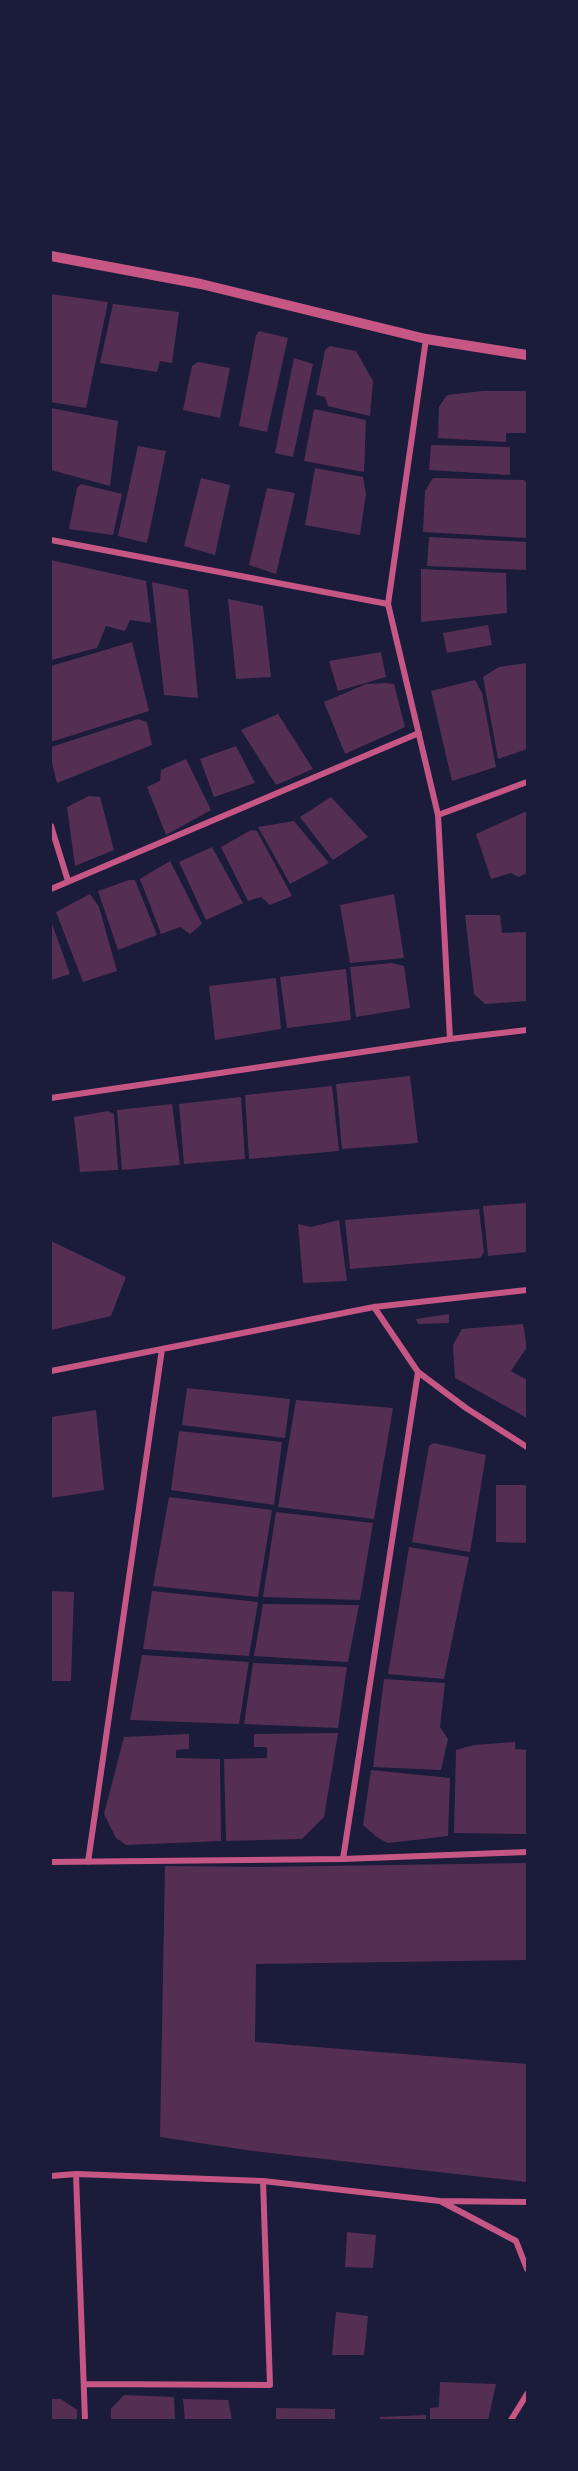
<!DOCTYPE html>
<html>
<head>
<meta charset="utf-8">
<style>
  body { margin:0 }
  #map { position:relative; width:578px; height:2471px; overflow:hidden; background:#1b1b3a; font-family:"Work Sans",sans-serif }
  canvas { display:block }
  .frame { position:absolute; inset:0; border:52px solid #1b1b3a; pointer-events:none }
</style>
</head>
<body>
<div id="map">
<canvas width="578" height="2471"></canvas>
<div class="frame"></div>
</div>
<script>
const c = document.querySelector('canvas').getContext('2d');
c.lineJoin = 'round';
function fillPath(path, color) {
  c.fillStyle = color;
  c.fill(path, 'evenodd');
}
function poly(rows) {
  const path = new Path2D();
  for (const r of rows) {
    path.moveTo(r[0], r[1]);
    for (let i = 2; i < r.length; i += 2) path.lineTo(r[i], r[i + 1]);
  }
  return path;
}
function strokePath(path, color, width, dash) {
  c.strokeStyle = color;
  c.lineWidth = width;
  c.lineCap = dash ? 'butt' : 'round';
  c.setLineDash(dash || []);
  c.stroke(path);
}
fillPath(poly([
  [51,294,108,302,86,408,51,402],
  [113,304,179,312,172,363,160,361,157,372,100,363],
  [259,331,288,338,267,432,239,426,256,335],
  [330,346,356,351,373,381,370,416,328,406,325,397,316,395,325,350],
  [294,358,313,364,293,457,275,453],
  [198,362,230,368,220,418,183,410,192,366],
  [483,391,527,391,527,433,506,433,506,442,438,438,439,407,447,395],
  [51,408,118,421,110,486,51,470],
  [314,409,366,420,364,472,304,461],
  [431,445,510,447,510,475,429,470],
  [138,446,166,451,147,543,118,536],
  [315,468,363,477,366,494,360,535,305,525],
  [201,478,230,485,215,555,184,546],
  [433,478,524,480,527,483,527,538,423,532,425,491],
  [81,484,122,494,113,535,69,529,77,488],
  [267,488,295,493,276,574,249,565],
  [429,537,527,542,527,570,427,566],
  [51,560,146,581,151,623,130,620,125,631,106,626,97,648,51,660],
  [421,569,506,573,507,613,421,622],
  [152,582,188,590,198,698,164,695],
  [228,599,263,606,271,677,236,679],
  [488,625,492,645,447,653,443,633],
  [132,642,149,711,51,742,51,666],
  [381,652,386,677,338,691,329,661],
  [527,663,527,749,498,759,483,677,499,667],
  [475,680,482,693,496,767,452,781,431,691],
  [386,683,394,684,405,727,345,754,324,702,366,684],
  [278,714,313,769,276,785,241,730],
  [138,719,147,722,152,745,57,783,51,759,51,747],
  [236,746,255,783,214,797,200,759],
  [186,759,211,810,166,835,147,787,160,781,161,770],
  [89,796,100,797,114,850,75,866,67,807],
  [331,797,368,837,333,860,300,817],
  [527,811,527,873,519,877,511,873,491,879,476,834],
  [294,821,329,863,290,884,258,827],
  [251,830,257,831,292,896,270,905,261,897,248,901,221,847],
  [212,847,243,903,206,920,179,862],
  [170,861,202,924,190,934,180,927,161,934,140,879],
  [129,880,135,880,157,935,118,950,98,891],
  [90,894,99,907,117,971,83,982,56,912],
  [394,894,404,958,350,963,340,905],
  [465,915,500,915,502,933,527,932,527,1001,485,1004,474,994],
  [51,921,70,974,51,980],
  [392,963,404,966,410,1008,356,1017,350,967],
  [346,969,351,1020,287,1028,280,977],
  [276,978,281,1029,215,1040,209,986],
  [410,1076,418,1143,342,1149,336,1084],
  [332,1086,339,1151,249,1159,245,1095],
  [241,1097,245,1159,184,1164,179,1104],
  [172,1104,180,1165,122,1170,117,1110],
  [108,1111,114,1114,118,1170,80,1172,74,1117],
  [527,1203,527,1252,488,1256,483,1206],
  [479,1209,484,1252,480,1258,350,1269,345,1220],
  [339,1220,347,1281,303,1283,298,1224,311,1227],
  [51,1241,126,1277,111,1316,51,1330],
  [449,1314,449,1323,418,1324,416,1319],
  [523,1324,527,1347,511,1371,525,1379,527,1377,527,1418,455,1378,453,1345,462,1329],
  [187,1388,290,1399,285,1438,182,1425],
  [296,1400,393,1408,374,1519,278,1507],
  [96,1410,104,1490,51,1498,51,1417],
  [179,1431,282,1442,274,1505,171,1490],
  [434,1443,486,1455,470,1552,412,1542,429,1446],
  [496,1485,527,1485,527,1543,496,1542],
  [169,1497,272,1510,258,1597,153,1586],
  [276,1512,373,1523,360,1600,263,1597],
  [409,1547,469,1557,444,1679,388,1674],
  [51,1591,74,1592,71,1681,51,1681],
  [152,1591,258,1602,249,1656,143,1649],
  [263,1604,359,1605,348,1662,254,1656],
  [142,1655,249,1662,239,1724,130,1720],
  [253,1663,347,1667,338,1728,244,1724],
  [384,1679,445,1683,440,1727,448,1739,441,1770,373,1767],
  [338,1733,324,1817,302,1839,226,1841,224,1759,267,1758,267,1747,254,1747,254,1734],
  [189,1734,189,1749,176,1750,176,1758,220,1759,221,1841,126,1845,116,1838,104,1814,124,1737],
  [515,1742,515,1749,527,1750,527,1834,454,1833,456,1750,474,1745],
  [371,1770,450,1778,448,1836,388,1843,378,1838,363,1825],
  [527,1863,527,1960,256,1964,255,2042,527,2064,527,2182,253,2151,160,2137,165,1866,257,1867],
  [347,2232,376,2235,373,2268,345,2267],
  [336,2312,368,2316,364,2355,332,2355],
  [440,2382,496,2384,488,2420,430,2420,430,2408,439,2407],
  [124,2395,174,2397,175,2420,111,2420,111,2409],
  [51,2399,61,2399,77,2410,77,2420,51,2420],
  [183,2399,228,2400,232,2420,185,2420],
  [276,2408,335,2409,335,2420,276,2420],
  [426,2415,426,2420,380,2420,380,2417]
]), '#542f53');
strokePath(poly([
  [426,339,388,604,438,815,450,1039],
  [51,540,388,604],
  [438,815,527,782],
  [51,826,68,881],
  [51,889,419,733],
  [51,1098,450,1039,527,1030],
  [374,1307,418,1372,466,1408,527,1447],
  [51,1371,374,1307,527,1290],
  [343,1859,418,1372],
  [51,1862,343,1859,527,1852],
  [88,1862,162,1349],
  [76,2174,85,2420],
  [51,2176,76,2174,263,2181,440,2201,527,2202],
  [442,2202,516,2241,527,2269],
  [84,2384,270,2385,263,2181],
  [511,2420,527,2394]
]), '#c65784', 6);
strokePath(poly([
  [51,256,201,284,426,339,527,355]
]), '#c65784', 10);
</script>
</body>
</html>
